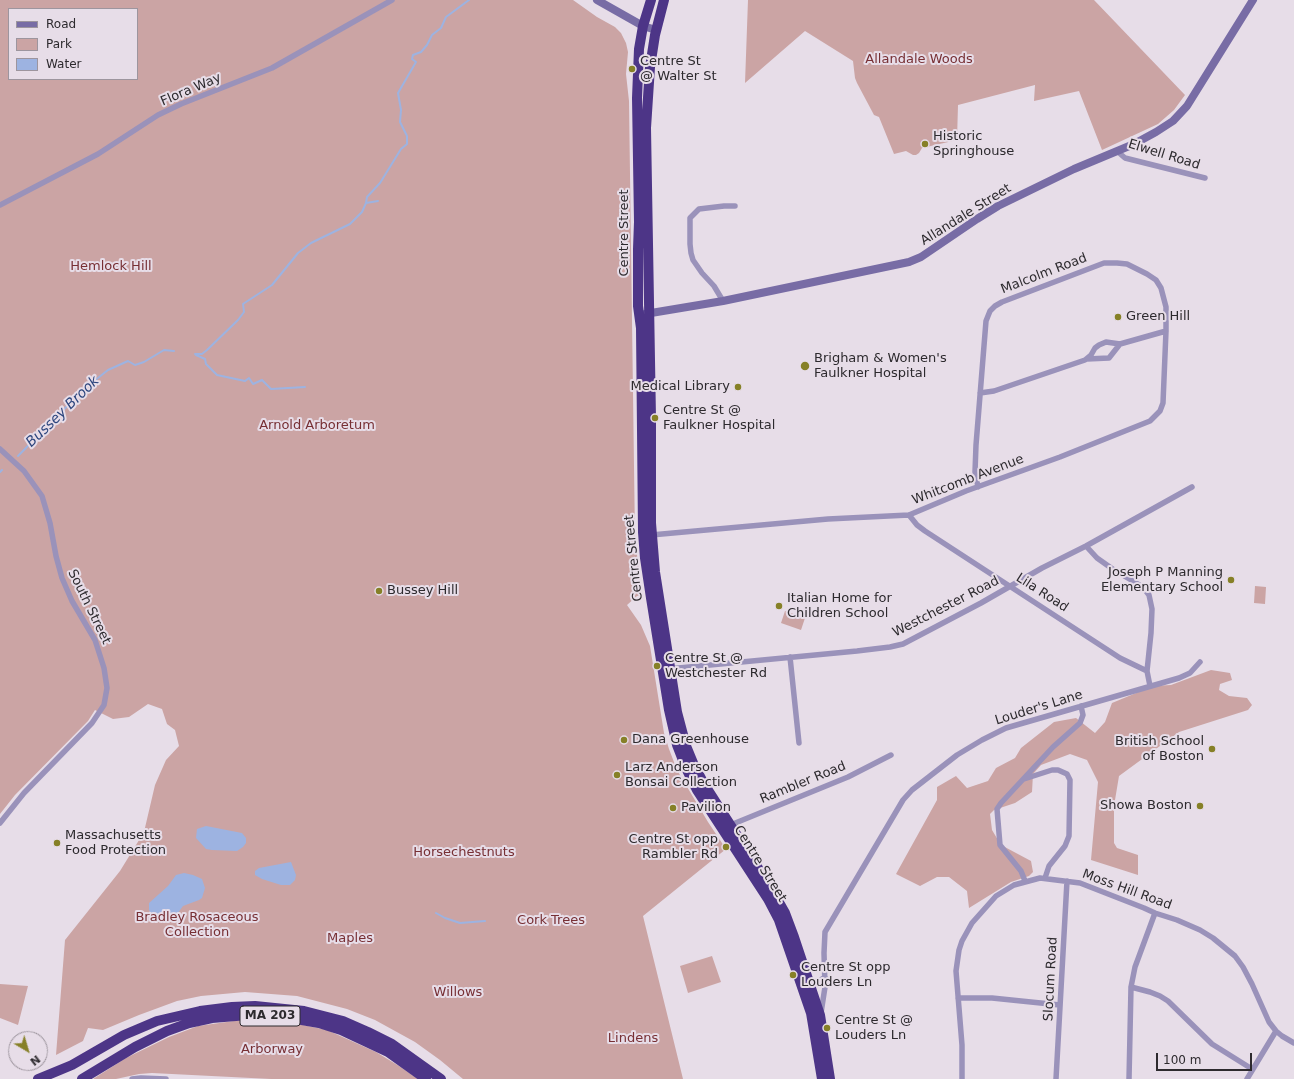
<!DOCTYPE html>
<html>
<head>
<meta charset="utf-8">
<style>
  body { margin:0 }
  #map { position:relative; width:1294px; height:1079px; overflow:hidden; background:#e7dde8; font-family:"DejaVu Sans",sans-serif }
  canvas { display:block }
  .legend { position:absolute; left:8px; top:8px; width:130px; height:72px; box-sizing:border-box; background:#e7dde8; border:1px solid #9d959e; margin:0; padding:5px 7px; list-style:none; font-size:12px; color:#2d2a2e }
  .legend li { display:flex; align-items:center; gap:8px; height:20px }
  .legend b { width:20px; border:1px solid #9d959e }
  .north { position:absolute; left:8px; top:1031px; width:40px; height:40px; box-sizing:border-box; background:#e7dde8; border:1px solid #9d959e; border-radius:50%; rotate:142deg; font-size:11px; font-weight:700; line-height:16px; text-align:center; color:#2d2a2e }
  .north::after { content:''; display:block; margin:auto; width:14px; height:18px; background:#868027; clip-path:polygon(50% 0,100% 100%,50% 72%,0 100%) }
  .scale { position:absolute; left:1156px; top:1053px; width:96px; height:18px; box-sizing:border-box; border:2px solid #2d2a2e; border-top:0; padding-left:5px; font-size:12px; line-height:14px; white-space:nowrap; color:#2d2a2e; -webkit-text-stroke:3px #e7dde8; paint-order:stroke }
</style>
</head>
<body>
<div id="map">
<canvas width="1294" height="1079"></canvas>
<ul class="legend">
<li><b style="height:5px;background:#786ca5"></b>Road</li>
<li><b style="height:11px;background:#cba4a4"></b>Park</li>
<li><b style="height:11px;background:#9db3e1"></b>Water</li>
</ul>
<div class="north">N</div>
<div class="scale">100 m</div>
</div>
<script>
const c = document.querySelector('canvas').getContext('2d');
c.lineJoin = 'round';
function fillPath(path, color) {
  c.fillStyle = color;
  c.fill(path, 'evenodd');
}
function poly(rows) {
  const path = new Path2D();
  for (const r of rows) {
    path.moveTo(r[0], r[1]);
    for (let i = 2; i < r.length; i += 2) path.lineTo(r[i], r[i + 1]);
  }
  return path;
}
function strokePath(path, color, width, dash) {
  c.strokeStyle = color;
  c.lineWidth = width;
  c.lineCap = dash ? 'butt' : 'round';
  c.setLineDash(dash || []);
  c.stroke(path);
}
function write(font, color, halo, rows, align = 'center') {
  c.font = font + ' "DejaVu Sans",sans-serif';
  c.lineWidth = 4;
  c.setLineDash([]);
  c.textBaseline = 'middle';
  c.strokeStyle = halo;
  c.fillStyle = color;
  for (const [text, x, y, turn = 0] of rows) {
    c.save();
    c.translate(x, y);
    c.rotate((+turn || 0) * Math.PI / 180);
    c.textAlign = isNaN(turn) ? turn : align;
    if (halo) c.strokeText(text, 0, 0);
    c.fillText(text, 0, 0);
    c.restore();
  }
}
fillPath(poly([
  [0,0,573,0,597,17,615,27,621,33,626,43,628,52,626,74,629,101,635,539,642,595,637,596,627,605,641,625,650,646,664,733,669,749,677,770,708,822,726,849,643,916,683,1079,463,1079,440,1060,415,1042,375,1020,347,1009,297,996,245,992,201,996,177,1001,139,1015,103,1030,88,1028,83,1041,56,1055,65,940,120,871,144,832,155,785,166,760,179,746,175,730,167,724,162,709,148,704,129,717,113,719,95,710,88,721,15,795,0,814],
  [9,9,137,9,137,79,9,79],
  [748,0,1094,0,1185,95,1174,110,1158,124,1102,150,1079,91,1034,101,1035,85,958,105,957,140,922,148,919,153,916,155,913,155,906,151,894,154,879,117,874,115,857,83,855,78,853,61,805,31,745,83],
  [1255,586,1266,587,1265,604,1254,603],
  [785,611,805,618,801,630,781,623],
  [1211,670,1230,673,1232,680,1220,684,1219,690,1229,696,1247,698,1252,705,1248,710,1179,732,1119,776,1114,806,1114,843,1117,848,1138,855,1138,875,1091,860,1098,782,1087,760,1070,754,1041,765,1033,774,1032,792,1015,803,994,810,990,814,992,830,1001,845,1031,861,1033,872,1029,876,1011,882,969,908,967,891,949,877,937,877,920,886,896,874,937,800,937,787,956,776,967,788,988,781,996,768,1015,758,1021,748,1054,722,1076,718,1095,733,1105,722,1112,703,1153,686,1171,685],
  [712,956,721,982,688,993,680,966],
  [0,984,28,986,18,1025,0,1018],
  [241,1020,267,1020,298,1024,327,1030,376,1052,399,1066,418,1079,271,1079,152,1073,139,1074,116,1079,93,1079,126,1058,169,1037,198,1026]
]), '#cba4a4');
fillPath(poly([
  [206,826,242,833,246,838,246,843,243,847,237,851,212,850,206,849,196,838,197,829],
  [291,862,296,875,295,880,290,885,281,885,262,879,255,875,255,871,259,868],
  [184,873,193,875,202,879,205,888,202,898,199,900,183,906,175,917,168,922,161,922,154,919,149,910,149,903,168,886,176,875]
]), '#9db3e1');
strokePath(poly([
  [366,203,378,201],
  [195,354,202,354,207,350,238,320,244,312,243,304,272,285,298,253,311,243,350,224,362,212,366,203,367,197,380,183,401,149,407,144,407,136,400,122,401,110,398,93,416,62,412,59,413,55,421,52,427,45,432,35,441,28,446,17,469,0],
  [196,355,205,359,206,364,217,375,245,381,249,378,253,384,262,380,271,389,305,387],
  [18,456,84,389,108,370,128,361,135,365,144,362,164,350,174,351],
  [0,472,2,470],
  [436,913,445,918,460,923,485,921]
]), '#9db3e1', 2);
strokePath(poly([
  [1117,151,1125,158,1205,178],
  [0,205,98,154,158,115,181,104,272,68,392,0],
  [723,301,714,286,702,273,693,260,691,253,690,244,690,218,699,209,724,206,735,206],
  [1087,359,1109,358,1120,344],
  [980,393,994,391,1085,360,1091,355,1095,348,1099,345,1106,342,1120,344,1166,331],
  [0,449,24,471,42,496,50,523,56,556,62,578,72,601,95,640,104,668,107,688,104,705,92,723,24,793,0,823],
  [909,515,917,525,925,531,1120,658,1147,671],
  [651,535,828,519,909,515,966,491,1060,457,1150,421,1160,411,1163,403,1166,331,1166,307,1161,288,1156,280,1147,274,1127,264,1117,263,1104,263,1002,302,995,306,990,311,986,321,976,445,975,472,978,487],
  [1086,546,1097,558,1114,570,1143,587,1149,595,1152,609,1151,633,1147,671,1150,686],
  [790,657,799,743],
  [668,669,857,651,890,647,903,644,981,603,1042,568,1086,546,1192,487],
  [1024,779,1052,770,1058,770,1067,774,1070,780,1069,836,1065,846,1049,866,1045,878],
  [728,826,848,777,891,755],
  [1025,881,1021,871,1000,845,997,809,1001,803,1053,747,1080,723,1083,715,1081,706],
  [809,981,819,981,825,977],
  [1131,987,1150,992,1160,996,1168,1001,1212,1044,1252,1069],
  [958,998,992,998,1060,1005],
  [821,1013,825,987,824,953,825,932,903,800,912,790,957,755,982,740,1006,728,1179,678,1190,673,1200,662],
  [132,1079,141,1078,166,1079],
  [962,1079,962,1045,956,971,959,950,962,941,972,923,996,896,1014,885,1040,878,1080,883,1144,908,1155,913,1177,920,1200,930,1213,938,1235,956,1243,967,1252,984,1269,1022,1276,1031,1282,1036,1294,1043],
  [1056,1079,1067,881],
  [1129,1079,1131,987,1135,967,1155,913],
  [1247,1079,1276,1031]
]), '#9a92ba', 5.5);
strokePath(poly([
  [597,0,643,26,656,30],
  [645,314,723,301,909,262,921,257,977,219,998,206,1074,169,1134,144,1156,132,1173,121,1187,106,1253,0]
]), '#786ca5', 8);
strokePath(poly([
  [651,0,643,26,639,49,637,98,639,222,638,249,638,306,641,328,643,532,645,558,651,598,669,710,677,745,686,768,697,790,768,899,779,920,811,1013,822,1079],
  [664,0,655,35,650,67,646,128,651,418,651,523,655,572,677,712,686,746,693,763,704,784,772,890,785,913,794,937,820,1015,830,1079],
  [38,1079,72,1065,124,1035,157,1021,200,1011,232,1007,255,1006,304,1011,343,1021,368,1032,392,1044,441,1079],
  [82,1079,135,1047,167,1031,189,1023,212,1018,248,1015,296,1019,319,1023,341,1030,388,1052,426,1079]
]), '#4d3587', 10);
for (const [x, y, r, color] of [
  [632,69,4,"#868027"],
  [925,144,4,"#868027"],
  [1118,317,4,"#868027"],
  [805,366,5,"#868027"],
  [738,387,4,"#868027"],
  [655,418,4,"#868027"],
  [1231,580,4,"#868027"],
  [379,591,4,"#868027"],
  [779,606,4,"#868027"],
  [657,666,4,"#868027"],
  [624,740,4,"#868027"],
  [1212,749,4,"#868027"],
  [617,775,4,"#868027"],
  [1200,806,4,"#868027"],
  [673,808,4,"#868027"],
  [57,843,4,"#868027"],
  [726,847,4,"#868027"],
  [793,975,4,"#868027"],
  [827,1028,4,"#868027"]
]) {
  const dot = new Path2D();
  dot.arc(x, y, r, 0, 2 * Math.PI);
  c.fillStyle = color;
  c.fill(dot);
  strokePath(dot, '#e7dde8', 1.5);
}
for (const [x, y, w] of [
  [270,1016,60]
]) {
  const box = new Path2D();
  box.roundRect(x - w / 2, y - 10, w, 20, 3);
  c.fillStyle = '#e7dde8';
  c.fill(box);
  strokePath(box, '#2d2a2e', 1);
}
write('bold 12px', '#2d2a2e', null, [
  ["MA 203",270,1016]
]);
write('13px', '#772f34', '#e7dde8', [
  ["Allandale Woods",919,60],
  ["Hemlock Hill",111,267],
  ["Arnold Arboretum",317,426],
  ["Horsechestnuts",464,853],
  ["Bradley Rosaceous",197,918],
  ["Collection",197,933],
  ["Cork Trees",551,921],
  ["Maples",350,939],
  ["Willows",458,993],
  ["Lindens",633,1039],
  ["Arborway",272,1050]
]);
write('13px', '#2d2a2e', '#e7dde8', [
  ["Centre St",640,62],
  ["@ Walter St",640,77],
  ["Historic",933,137],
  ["Springhouse",933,152],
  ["Green Hill",1126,317],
  ["Brigham & Women's",814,359],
  ["Faulkner Hospital",814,374],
  ["Medical Library",730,387,"right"],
  ["Centre St @",663,411],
  ["Faulkner Hospital",663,426],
  ["Joseph P Manning",1223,573,"right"],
  ["Elementary School",1223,588,"right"],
  ["Bussey Hill",387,591],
  ["Italian Home for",787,599],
  ["Children School",787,614],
  ["Centre St @",665,659],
  ["Westchester Rd",665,674],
  ["Dana Greenhouse",632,740],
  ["British School",1204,742,"right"],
  ["of Boston",1204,757,"right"],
  ["Larz Anderson",625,768],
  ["Bonsai Collection",625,783],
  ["Showa Boston",1192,806,"right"],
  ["Pavilion",681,808],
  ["Massachusetts",65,836],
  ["Food Protection",65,851],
  ["Centre St opp",718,840,"right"],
  ["Rambler Rd",718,855,"right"],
  ["Centre St opp",801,968],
  ["Louders Ln",801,983],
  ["Centre St @",835,1021],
  ["Louders Ln",835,1036]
], 'left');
write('13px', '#2d2a2e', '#e7dde8', [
  ["Flora Way",191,90,-23],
  ["Elwell Road",1164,155,17],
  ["Allandale Street",966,215,-32],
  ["Centre Street",625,233,-90],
  ["Malcolm Road",1044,274,-21],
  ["Whitcomb Avenue",968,480,-21],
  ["Centre Street",634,558,-96],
  ["Lila Road",1042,593,33],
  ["South Street",89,607,64],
  ["Westchester Road",946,607,-27],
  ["Louder's Lane",1039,708,-17],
  ["Rambler Road",803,783,-22],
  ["Centre Street",760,864,58],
  ["Moss Hill Road",1127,890,20],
  ["Slocum Road",1051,979,-87]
]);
write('italic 14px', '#2c457d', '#e7dde8', [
  ["Bussey Brook",63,412,-44]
]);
</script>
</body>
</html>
